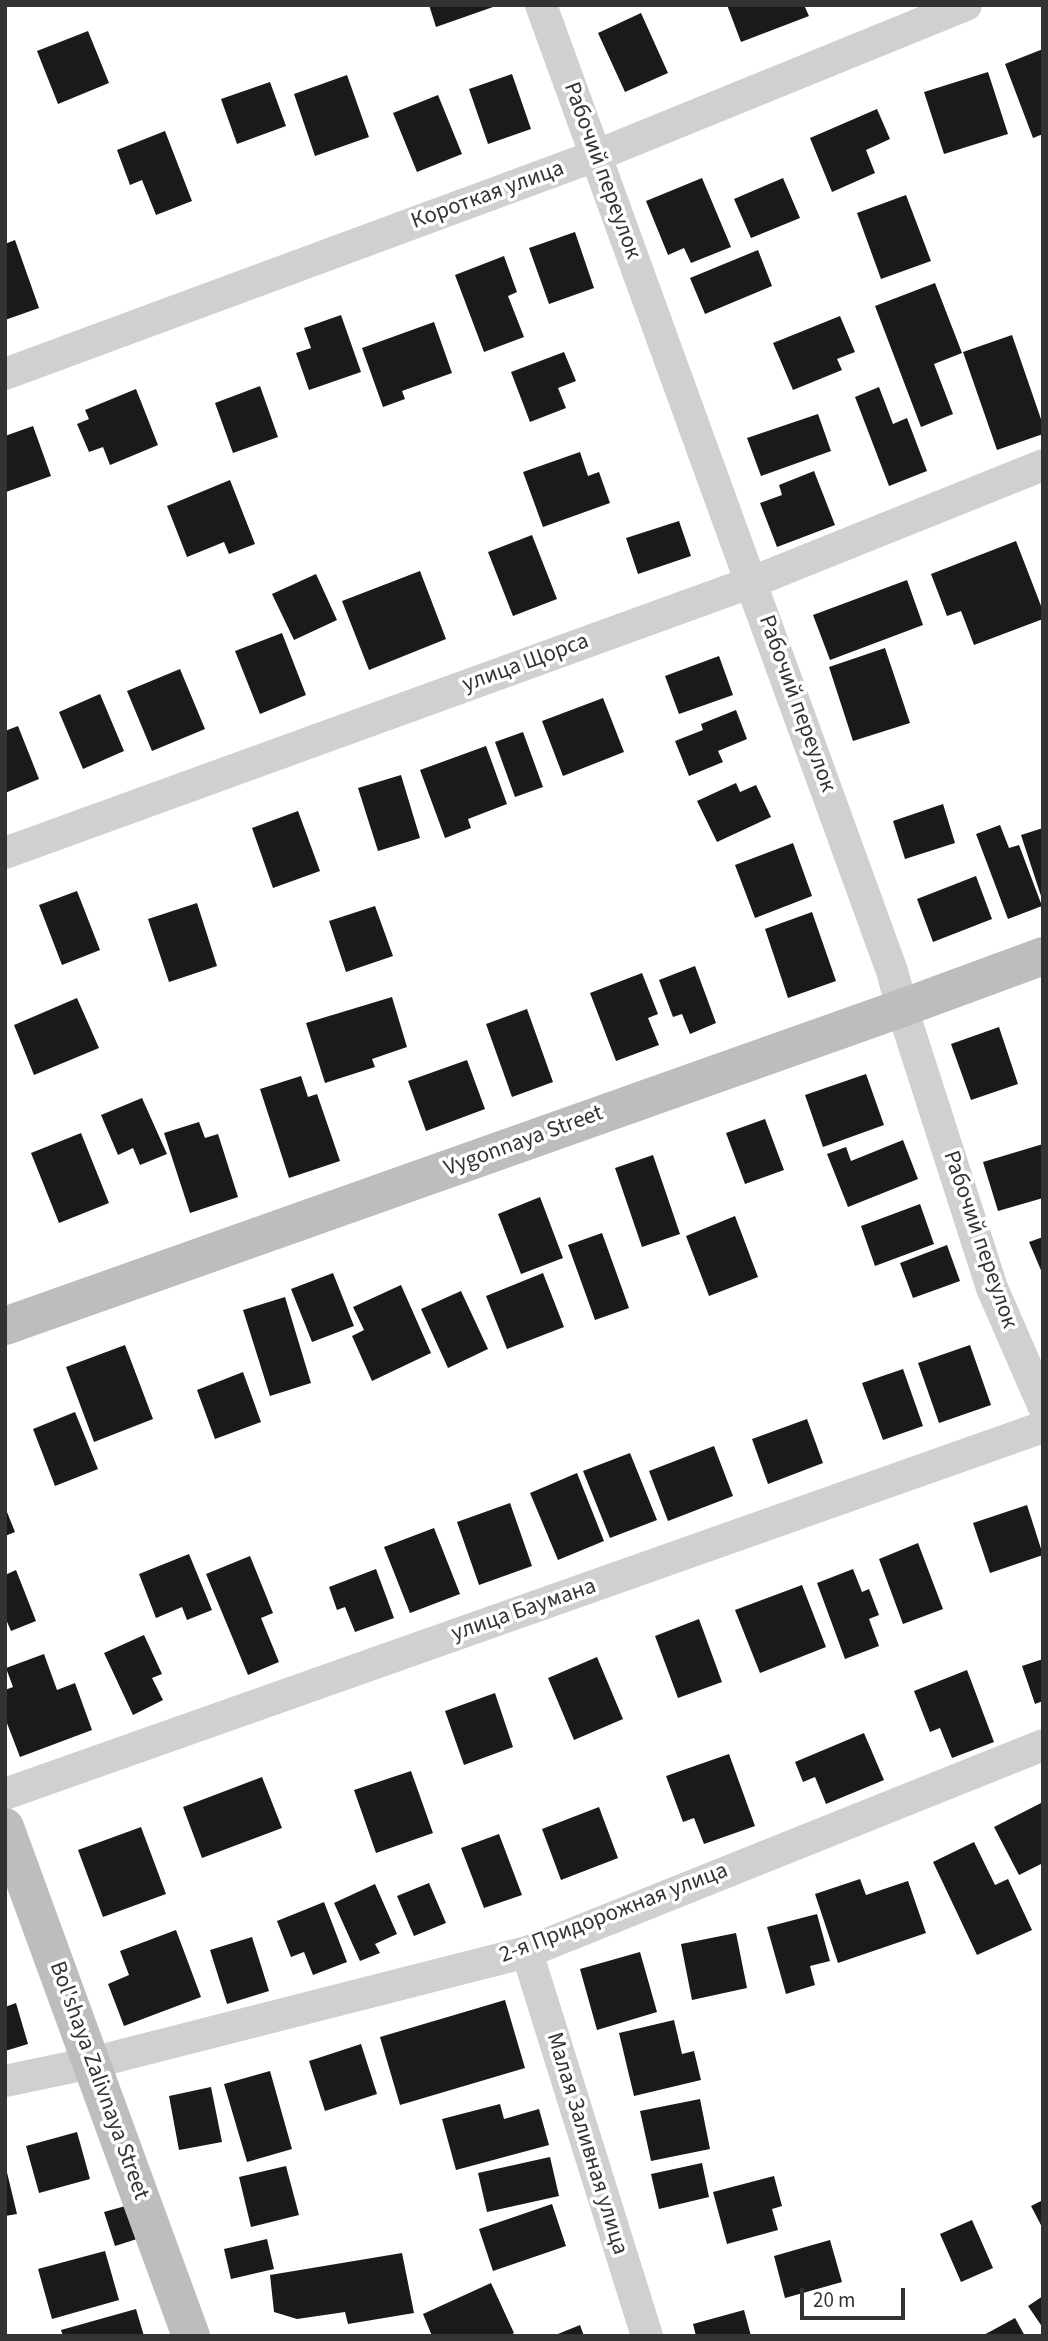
<!DOCTYPE html>
<html>
<head>
<meta charset="utf-8">
<style>
  body { margin:0 }
  #map { position:relative; width:1048px; height:2341px; overflow:hidden; background:#fff; font-family:"Source Sans 3",sans-serif }
  canvas { display:block }
  .frame { position:absolute; inset:0; border:7px solid #333; pointer-events:none }
  .scale { position:absolute; left:800px; top:2288px; width:105px; height:32px; box-sizing:border-box; border:4px solid #333; border-top:0; padding-left:9px; font-size:21px; line-height:24px; white-space:nowrap; color:#333; -webkit-text-stroke:5px #fff; paint-order:stroke }
</style>
</head>
<body>
<div id="map">
<canvas width="1048" height="2341"></canvas>
<div class="frame"></div>
<div class="scale">20 m</div>
</div>
<script>
const c = document.querySelector('canvas').getContext('2d');
c.lineJoin = 'round';
function fillPath(path, color) {
  c.fillStyle = color;
  c.fill(path, 'evenodd');
}
function poly(rows) {
  const path = new Path2D();
  for (const r of rows) {
    path.moveTo(r[0], r[1]);
    for (let i = 2; i < r.length; i += 2) path.lineTo(r[i], r[i + 1]);
  }
  return path;
}
function strokePath(path, color, width, dash) {
  c.strokeStyle = color;
  c.lineWidth = width;
  c.lineCap = dash ? 'butt' : 'round';
  c.setLineDash(dash || []);
  c.stroke(path);
}
function write(font, color, halo, rows, align = 'center') {
  c.font = font + ' "Source Sans 3",sans-serif';
  c.lineWidth = 7;
  c.setLineDash([]);
  c.textBaseline = 'middle';
  c.strokeStyle = halo;
  c.fillStyle = color;
  for (const [text, x, y, turn = 0] of rows) {
    c.save();
    c.translate(x, y);
    c.rotate((+turn || 0) * Math.PI / 180);
    c.textAlign = isNaN(turn) ? turn : align;
    if (halo) c.strokeText(text, 0, 0);
    c.fillText(text, 0, 0);
    c.restore();
  }
}
fillPath(poly([
  [429,5,492,5,493,7,436,27],
  [727,5,804,5,809,16,741,42],
  [641,13,668,73,625,92,598,33],
  [88,31,109,83,58,104,37,51],
  [1043,49,1043,134,1033,138,1005,64],
  [988,72,1008,134,944,154,924,92],
  [512,74,531,129,488,144,469,89],
  [347,75,369,137,315,156,294,94],
  [270,82,286,126,237,144,221,99],
  [438,95,462,154,417,172,393,113],
  [877,109,890,139,866,150,875,173,832,192,810,138],
  [165,131,192,201,156,215,142,180,130,185,117,150],
  [702,178,731,247,691,263,684,248,668,255,646,201],
  [783,178,800,218,751,238,734,199],
  [906,195,931,261,881,279,857,213],
  [575,232,594,288,549,304,529,248],
  [15,240,39,308,5,320,5,244],
  [758,250,772,286,705,314,690,278],
  [504,256,517,292,508,296,524,337,484,352,455,275],
  [935,283,962,353,934,364,953,414,921,427,875,306],
  [341,315,361,372,309,390,296,353,311,348,304,328],
  [840,316,855,352,837,359,842,370,793,390,773,343],
  [434,322,452,373,402,391,405,399,383,407,362,348],
  [1012,335,1043,425,1043,434,997,450,963,352],
  [564,352,576,381,558,388,566,408,530,422,511,372],
  [260,386,278,437,233,453,215,403],
  [879,387,893,424,907,418,927,471,889,486,855,397],
  [136,389,158,445,110,465,103,447,89,452,77,424,89,419,85,410],
  [818,414,831,451,761,476,747,438],
  [33,426,51,476,6,492,5,436],
  [580,452,588,476,599,472,610,503,543,527,523,472],
  [814,471,835,525,777,547,760,503,782,495,779,485],
  [230,480,255,544,229,554,224,542,187,557,167,506],
  [679,521,691,556,638,574,626,538],
  [532,535,557,599,513,616,488,552],
  [1016,541,1043,611,1043,619,974,645,961,611,947,616,931,574],
  [420,571,446,639,369,670,342,601],
  [316,574,337,620,294,640,272,594],
  [907,580,923,625,830,660,813,615],
  [282,633,306,695,260,714,235,651],
  [885,648,910,723,853,741,829,667],
  [719,656,733,695,679,714,665,676],
  [180,669,205,729,152,751,127,691],
  [100,694,124,751,83,769,59,712],
  [603,698,624,752,563,776,542,721],
  [736,710,747,739,718,751,723,762,689,776,675,741,703,730,701,724],
  [18,726,39,779,5,793,5,731],
  [523,732,543,787,515,797,495,742],
  [486,746,507,804,468,819,471,828,445,838,420,770],
  [401,775,420,838,378,851,358,788],
  [736,783,740,792,756,785,771,817,717,842,697,801],
  [943,804,955,843,905,859,893,821],
  [298,811,320,871,273,888,252,828],
  [1000,825,1009,848,1019,845,1042,906,1008,919,976,834],
  [1043,828,1043,899,1042,899,1021,835],
  [793,843,812,896,755,918,735,865],
  [976,876,992,919,933,942,917,899],
  [77,891,100,950,62,965,39,905],
  [197,903,217,966,169,982,148,919],
  [375,906,393,956,346,972,329,921],
  [812,912,836,981,788,998,765,929],
  [695,966,716,1023,690,1034,682,1014,673,1017,659,980],
  [642,973,658,1014,648,1018,659,1045,616,1061,590,993],
  [392,997,407,1047,372,1059,375,1067,325,1083,306,1023],
  [77,998,99,1048,34,1075,14,1025],
  [527,1009,553,1082,512,1097,486,1024],
  [999,1027,1018,1084,971,1100,951,1044],
  [467,1060,485,1109,426,1131,408,1081],
  [866,1074,884,1125,823,1147,805,1095],
  [301,1076,308,1097,317,1094,340,1161,289,1178,260,1089],
  [142,1098,167,1154,140,1165,133,1148,118,1155,101,1115],
  [765,1119,784,1170,745,1184,726,1133],
  [199,1122,205,1138,218,1134,238,1197,190,1213,164,1133],
  [81,1133,109,1203,59,1223,31,1153],
  [903,1140,918,1179,848,1207,827,1154,846,1147,851,1161],
  [1043,1144,1043,1198,998,1211,983,1162],
  [653,1155,680,1234,642,1247,615,1168],
  [540,1197,563,1258,521,1274,498,1214],
  [920,1204,934,1244,875,1266,861,1226],
  [735,1216,758,1277,709,1296,686,1236],
  [602,1233,629,1308,595,1320,568,1245],
  [1043,1237,1043,1275,1029,1242],
  [947,1245,960,1281,913,1298,900,1263],
  [333,1273,354,1326,312,1342,291,1289],
  [543,1273,564,1327,507,1349,486,1296],
  [401,1285,431,1353,372,1381,352,1336,364,1330,353,1307],
  [461,1291,488,1349,448,1368,421,1309],
  [285,1297,311,1383,270,1396,243,1310],
  [125,1345,153,1419,94,1442,66,1367],
  [970,1345,991,1405,939,1423,918,1363],
  [903,1369,923,1426,883,1440,862,1383],
  [243,1372,261,1422,215,1439,197,1390],
  [75,1412,98,1469,55,1486,33,1429],
  [807,1419,823,1463,768,1484,752,1439],
  [714,1446,733,1496,668,1521,649,1471],
  [630,1453,657,1520,610,1538,583,1471],
  [577,1473,604,1541,558,1560,530,1493],
  [510,1503,532,1566,479,1585,457,1522],
  [1027,1505,1043,1555,990,1573,973,1523],
  [5,1507,15,1532,5,1536],
  [434,1528,460,1594,410,1613,384,1547],
  [918,1543,943,1609,903,1624,879,1559],
  [189,1554,212,1610,187,1620,182,1607,156,1618,139,1574],
  [250,1556,273,1613,261,1618,279,1662,248,1675,206,1574],
  [376,1569,394,1618,355,1632,345,1607,337,1610,329,1587],
  [853,1569,862,1592,869,1589,879,1615,869,1619,879,1646,845,1659,817,1583],
  [16,1570,36,1621,11,1631,5,1617,5,1575],
  [802,1585,826,1647,760,1673,735,1610],
  [699,1619,722,1682,678,1698,655,1636],
  [144,1635,162,1674,152,1678,163,1700,133,1715,104,1653],
  [44,1654,57,1690,75,1683,92,1730,20,1757,5,1718,5,1690,13,1687,6,1668],
  [597,1657,623,1719,574,1740,548,1678],
  [1043,1659,1043,1701,1035,1704,1022,1666],
  [967,1670,994,1742,952,1758,940,1728,930,1732,914,1691],
  [495,1693,513,1747,464,1765,445,1711],
  [864,1733,884,1780,826,1804,815,1777,803,1782,795,1762],
  [729,1754,755,1826,704,1844,694,1818,683,1822,666,1776],
  [411,1771,433,1833,376,1853,354,1790],
  [262,1777,282,1828,202,1858,183,1807],
  [1043,1802,1043,1863,1019,1875,994,1827],
  [599,1807,618,1858,561,1880,542,1829],
  [141,1827,166,1894,103,1917,78,1850],
  [499,1834,522,1895,484,1908,461,1848],
  [974,1842,995,1885,1008,1879,1032,1930,977,1955,933,1862],
  [860,1879,866,1895,908,1881,926,1933,838,1963,815,1894],
  [429,1883,446,1923,414,1936,397,1896],
  [375,1884,397,1934,375,1944,380,1953,360,1961,334,1903],
  [324,1902,347,1962,313,1975,304,1952,291,1957,277,1921],
  [817,1914,830,1961,810,1966,815,1985,786,1994,767,1927],
  [176,1930,201,1997,124,2026,108,1984,129,1975,120,1951],
  [736,1933,747,1988,692,2000,681,1944],
  [252,1937,269,1991,227,2004,210,1950],
  [640,1952,657,2012,597,2030,580,1969],
  [505,2000,525,2068,400,2105,380,2037],
  [16,2003,28,2044,5,2051,5,2007],
  [674,2020,682,2054,694,2051,701,2080,634,2096,619,2033],
  [361,2044,377,2094,325,2111,309,2061],
  [270,2071,292,2149,247,2162,224,2084],
  [211,2087,222,2142,179,2150,169,2096],
  [700,2099,710,2149,651,2161,640,2111],
  [500,2104,504,2119,539,2109,549,2145,456,2170,442,2119],
  [77,2132,90,2179,39,2193,26,2146],
  [550,2157,559,2196,487,2212,478,2173],
  [702,2163,709,2197,659,2209,651,2174],
  [5,2164,17,2214,5,2216],
  [286,2166,299,2215,251,2227,239,2177],
  [774,2176,782,2206,772,2209,778,2230,727,2244,713,2192],
  [1043,2200,1043,2229,1031,2206],
  [552,2204,566,2246,493,2271,479,2229],
  [129,2205,140,2238,115,2246,104,2212],
  [972,2220,993,2268,961,2282,940,2234],
  [267,2239,274,2269,231,2279,224,2249],
  [830,2240,842,2282,785,2298,774,2256],
  [105,2251,119,2300,52,2319,38,2269],
  [402,2253,414,2313,348,2324,345,2312,297,2319,274,2312,270,2275],
  [491,2283,514,2333,509,2336,432,2336,423,2314],
  [1043,2296,1043,2328,1028,2306],
  [136,2309,144,2336,63,2336,61,2330],
  [744,2310,751,2336,696,2336,693,2324],
  [1015,2318,1025,2336,982,2336],
  [580,2325,584,2336,553,2336]
]), '#1a1a1a');
strokePath(poly([
  [541,5,892,971,902,1008,992,1288,1043,1405],
  [5,374,595,156,966,5],
  [5,853,752,582,1043,465],
  [5,1794,1043,1427],
  [527,1952,647,2336],
  [5,2081,91,2063,527,1952,1043,1745]
]), '#d0d0d0', 32);
strokePath(poly([
  [5,1326,902,1008,1043,956],
  [5,1827,191,2336]
]), '#bdbdbd', 38);
write('23px', '#333', '#fff', [
  ["Рабочий переулок",601,171,70],
  ["Короткая улица",488,196,-20],
  ["улица Щорса",526,664,-20],
  ["Рабочий переулок",796,704,70],
  ["Vygonnaya Street",524,1142,-20],
  ["Рабочий переулок",979,1240,71],
  ["улица Баумана",524,1611,-19],
  ["2-я Придорожная улица",614,1914,-21],
  ["Bol'shaya Zalivnaya Street",98,2081,70],
  ["Малая Заливная улица",586,2144,73]
]);
</script>
</body>
</html>
